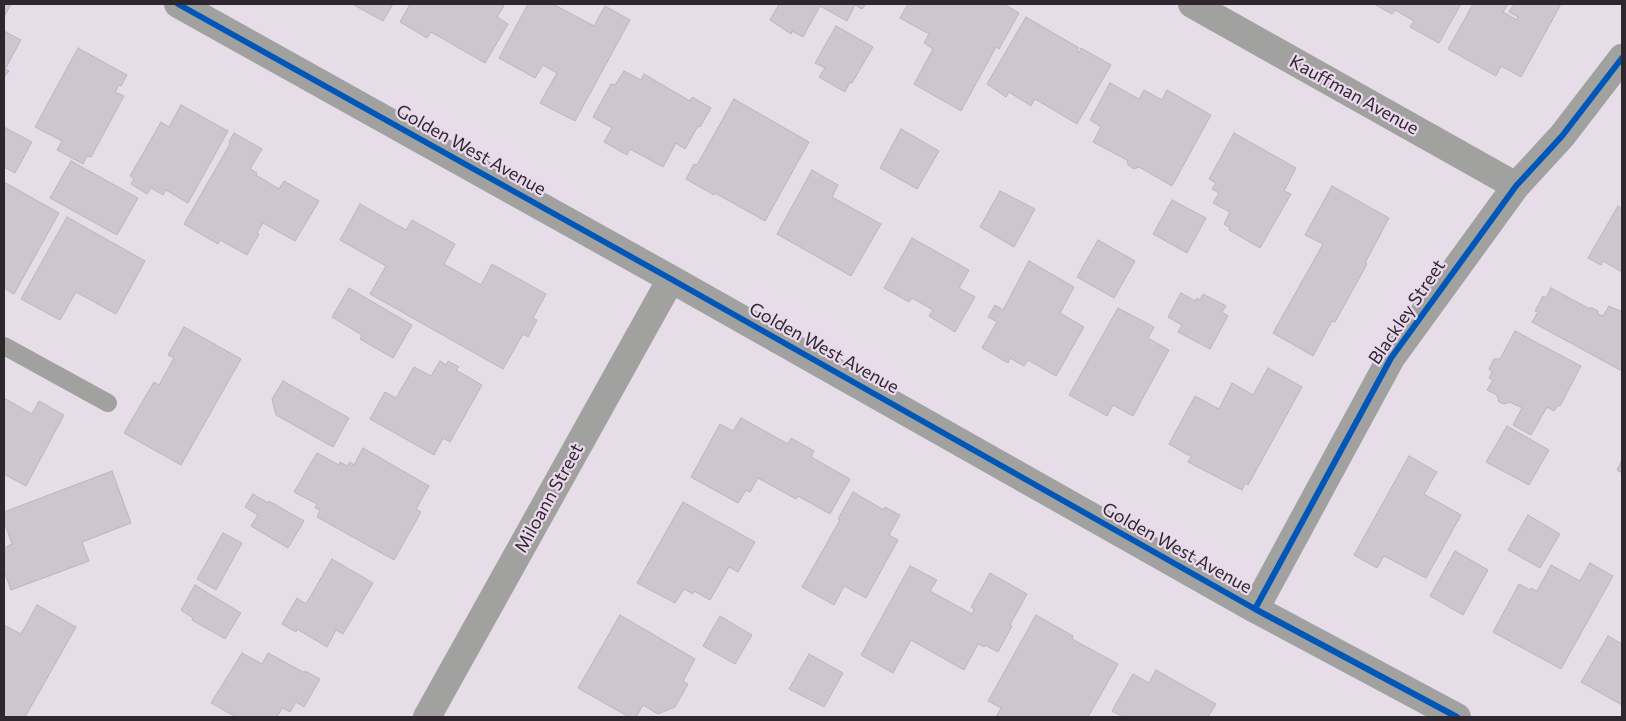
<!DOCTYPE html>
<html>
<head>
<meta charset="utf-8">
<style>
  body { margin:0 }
  #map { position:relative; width:1626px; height:721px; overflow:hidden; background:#e6dde8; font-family:Commissioner,sans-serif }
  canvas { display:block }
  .frame { position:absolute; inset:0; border:5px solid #2e272e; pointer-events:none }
</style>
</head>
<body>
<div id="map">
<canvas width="1626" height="721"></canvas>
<div class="frame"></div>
</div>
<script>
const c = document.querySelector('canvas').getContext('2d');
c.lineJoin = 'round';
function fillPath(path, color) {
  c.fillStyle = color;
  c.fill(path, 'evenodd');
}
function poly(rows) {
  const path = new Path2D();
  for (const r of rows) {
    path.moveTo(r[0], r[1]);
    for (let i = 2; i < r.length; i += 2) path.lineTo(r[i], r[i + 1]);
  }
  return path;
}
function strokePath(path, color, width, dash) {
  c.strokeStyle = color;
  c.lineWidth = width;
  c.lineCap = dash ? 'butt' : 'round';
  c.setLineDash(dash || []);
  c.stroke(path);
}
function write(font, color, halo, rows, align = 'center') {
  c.font = font + ' Commissioner,sans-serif';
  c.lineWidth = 4.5;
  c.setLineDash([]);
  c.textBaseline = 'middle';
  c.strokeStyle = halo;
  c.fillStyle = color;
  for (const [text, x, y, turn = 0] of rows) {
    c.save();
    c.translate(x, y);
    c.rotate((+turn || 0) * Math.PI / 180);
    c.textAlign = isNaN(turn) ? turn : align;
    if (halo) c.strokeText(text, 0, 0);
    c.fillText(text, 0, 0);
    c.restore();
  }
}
const building = poly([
  [4,4,11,4,4,17,4,4],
  [352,4,393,4,383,21,352,4],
  [410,4,499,4,504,6,497,17,508,24,485,63,431,32,427,38,400,22,410,4],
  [528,4,553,4,594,26,605,6,630,20,575,121,540,103,557,73,543,65,535,78,499,58,528,4],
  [779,4,866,4,862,9,855,5,847,21,820,6,803,37,792,31,791,34,770,20,779,4],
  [908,4,1004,4,1019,13,999,49,996,47,961,111,914,84,933,49,924,43,929,34,900,18,908,4],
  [1374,4,1461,4,1439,43,1410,27,1414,21,1395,10,1392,14,1374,4],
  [1473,4,1508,4,1503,12,1517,20,1518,17,1509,12,1514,4,1561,4,1521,77,1501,66,1496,76,1448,49,1473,4],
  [1026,17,1079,48,1077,51,1079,53,1081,48,1111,65,1077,124,1035,99,1031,106,1009,92,1006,97,987,84,1026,17],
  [836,26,873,47,852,83,850,82,845,92,819,77,825,68,815,63,836,26],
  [4,31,21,40,5,69,9,71,5,76,4,76,4,31],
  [78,48,127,75,121,86,119,85,115,92,124,96,91,157,87,156,83,164,57,150,62,141,35,127,78,48],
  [624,71,641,80,644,74,690,101,692,97,711,108,700,127,698,126,685,149,676,143,663,167,630,149,627,155,604,142,612,128,593,117,611,84,615,85,624,71],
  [1110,83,1139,99,1144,90,1162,100,1167,90,1211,115,1172,186,1139,167,1134,169,1128,165,1127,160,1093,142,1101,127,1090,120,1110,83],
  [734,99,809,142,765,221,715,193,714,195,686,179,694,164,697,165,734,99],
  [181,105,228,131,188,203,166,190,163,195,151,188,147,194,131,184,134,179,130,176,161,122,169,127,181,105],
  [4,127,32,142,15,173,4,167,4,127],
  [901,129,939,151,917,189,880,168,901,129],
  [234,133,262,149,250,169,257,173,256,175,279,189,284,181,319,201,295,241,263,223,257,233,259,234,247,255,220,240,218,244,184,224,230,144,229,142,234,133],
  [1234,133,1296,168,1284,191,1291,194,1260,248,1229,230,1230,228,1224,224,1230,212,1213,203,1219,193,1212,189,1216,183,1209,179,1234,133],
  [71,161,138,198,117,235,50,198,71,161],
  [812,170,838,185,832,197,881,224,851,276,777,234,812,170],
  [4,182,59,213,14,294,4,288,4,182],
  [1332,186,1389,218,1365,263,1367,264,1335,322,1332,321,1313,356,1273,333,1323,244,1305,235,1332,186],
  [1000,191,1035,209,1014,247,980,227,1000,191],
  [1172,200,1206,218,1187,253,1153,234,1172,200],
  [360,204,406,230,412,220,455,244,444,264,481,285,492,264,546,294,533,318,537,320,528,337,523,334,503,369,370,294,386,266,340,240,360,204],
  [1618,206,1622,209,1622,272,1603,261,1601,265,1588,258,1618,206],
  [67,217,145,261,116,314,76,292,60,320,21,299,67,217],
  [912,238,969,270,959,288,975,297,955,332,929,316,933,310,912,298,909,302,884,288,912,238],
  [1098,240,1135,261,1114,298,1077,277,1098,240],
  [1029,261,1074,287,1060,313,1084,327,1056,376,1028,360,1024,366,1010,358,1008,363,982,348,997,322,988,317,995,305,1003,310,1029,261],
  [349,288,412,325,393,358,360,339,362,335,332,317,349,288],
  [1551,288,1588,308,1592,308,1598,311,1598,314,1603,316,1609,306,1622,312,1622,371,1532,322,1538,312,1535,311,1543,296,1546,298,1551,288],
  [1181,293,1195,301,1197,298,1200,300,1203,294,1226,306,1222,312,1228,316,1210,349,1178,332,1182,325,1168,317,1181,293],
  [1118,308,1154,327,1148,338,1169,350,1133,416,1113,405,1107,416,1069,395,1118,308],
  [184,327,241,359,181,465,124,433,154,382,159,385,174,358,168,355,184,327],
  [1515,331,1581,366,1560,406,1558,405,1554,411,1547,407,1531,435,1513,425,1522,408,1510,402,1504,404,1499,402,1497,395,1487,390,1493,380,1489,378,1492,372,1489,369,1494,359,1500,359,1515,331],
  [440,361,446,365,448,361,459,367,456,370,482,385,450,442,443,438,434,455,370,419,385,392,396,398,414,367,431,376,440,361],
  [1268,368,1302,387,1248,485,1245,483,1242,490,1188,462,1192,455,1188,455,1169,444,1195,396,1219,409,1232,383,1253,395,1268,368],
  [283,381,349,418,333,447,276,415,272,399,283,381],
  [4,398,32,414,39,401,64,415,26,486,4,474,4,398],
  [741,418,788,444,791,438,814,451,811,457,850,479,830,514,798,496,796,499,758,478,750,492,746,490,738,503,691,477,720,424,733,431,741,418],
  [1507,426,1549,450,1529,485,1486,462,1507,426],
  [363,448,429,486,416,509,421,512,394,560,317,517,320,510,315,508,317,504,294,492,317,453,339,465,340,462,347,466,350,462,354,465,363,448],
  [1409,456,1437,472,1424,494,1461,515,1426,578,1384,556,1377,568,1354,555,1409,456],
  [1622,460,1622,473,1617,470,1622,460],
  [112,471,131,523,82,542,89,561,11,590,4,571,4,548,12,544,4,521,4,512,112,471],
  [853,492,884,510,885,507,900,515,889,535,898,540,866,598,844,586,834,605,802,587,840,520,838,519,853,492],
  [253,494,268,503,269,501,304,521,288,548,251,526,258,515,245,507,253,494],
  [683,502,755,542,738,572,729,567,710,600,694,591,693,594,684,589,675,603,637,583,683,502],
  [1528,515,1560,534,1540,568,1508,550,1528,515],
  [223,533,242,543,216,590,197,579,223,533],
  [1455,551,1488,570,1463,615,1430,596,1455,551],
  [332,559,373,583,343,634,336,630,327,647,297,629,296,632,282,624,297,598,306,604,332,559],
  [1590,563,1613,576,1561,669,1493,632,1519,584,1530,590,1531,588,1537,591,1551,565,1580,581,1590,563],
  [910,566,937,580,930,591,972,614,974,609,971,607,990,573,1027,594,1010,625,1012,626,998,652,985,645,984,647,978,644,964,670,911,640,893,673,861,655,910,566],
  [195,585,241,613,225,639,192,620,193,618,181,610,195,585],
  [37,605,76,627,25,717,4,717,4,625,21,634,37,605],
  [620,615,695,659,683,681,688,684,675,707,658,714,643,705,636,717,629,717,578,688,620,615],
  [1036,615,1073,636,1072,639,1118,664,1088,717,996,717,1001,708,988,701,1036,615],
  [720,616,752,635,735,664,703,646,720,616],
  [1608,636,1622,644,1622,705,1581,682,1608,636],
  [242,653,262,664,268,653,305,673,305,671,320,679,304,707,296,702,290,712,282,708,277,717,236,717,211,703,242,653],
  [809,654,843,673,824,707,789,689,809,654],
  [1156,670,1216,704,1208,717,1123,717,1112,711,1133,674,1149,683,1156,670]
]);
fillPath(building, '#cec6cf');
strokePath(building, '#bbb4bd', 1);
strokePath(poly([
  [4,346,108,403]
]), '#a1a1a0', 18);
strokePath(poly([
  [178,4,671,279,1255,609,1457,717],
  [1192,4,1516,186],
  [1255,609,1391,358,1516,186,1562,136,1622,58],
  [427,717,671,279]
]), '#a1a1a0', 28);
strokePath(poly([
  [178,4,671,279,1255,609,1457,717],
  [1255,609,1391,358,1516,186,1562,136,1622,58]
]), '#0057b8', 6);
write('18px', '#2e272e', '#ead9ec', [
  ["Kauffman Avenue",1354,95,29],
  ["Golden West Avenue",471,150,29],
  ["Blackley Street",1407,312,-56],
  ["Golden West Avenue",824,348,29],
  ["Miloann Street",549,498,-61],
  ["Golden West Avenue",1177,548,29]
]);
</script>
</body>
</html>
